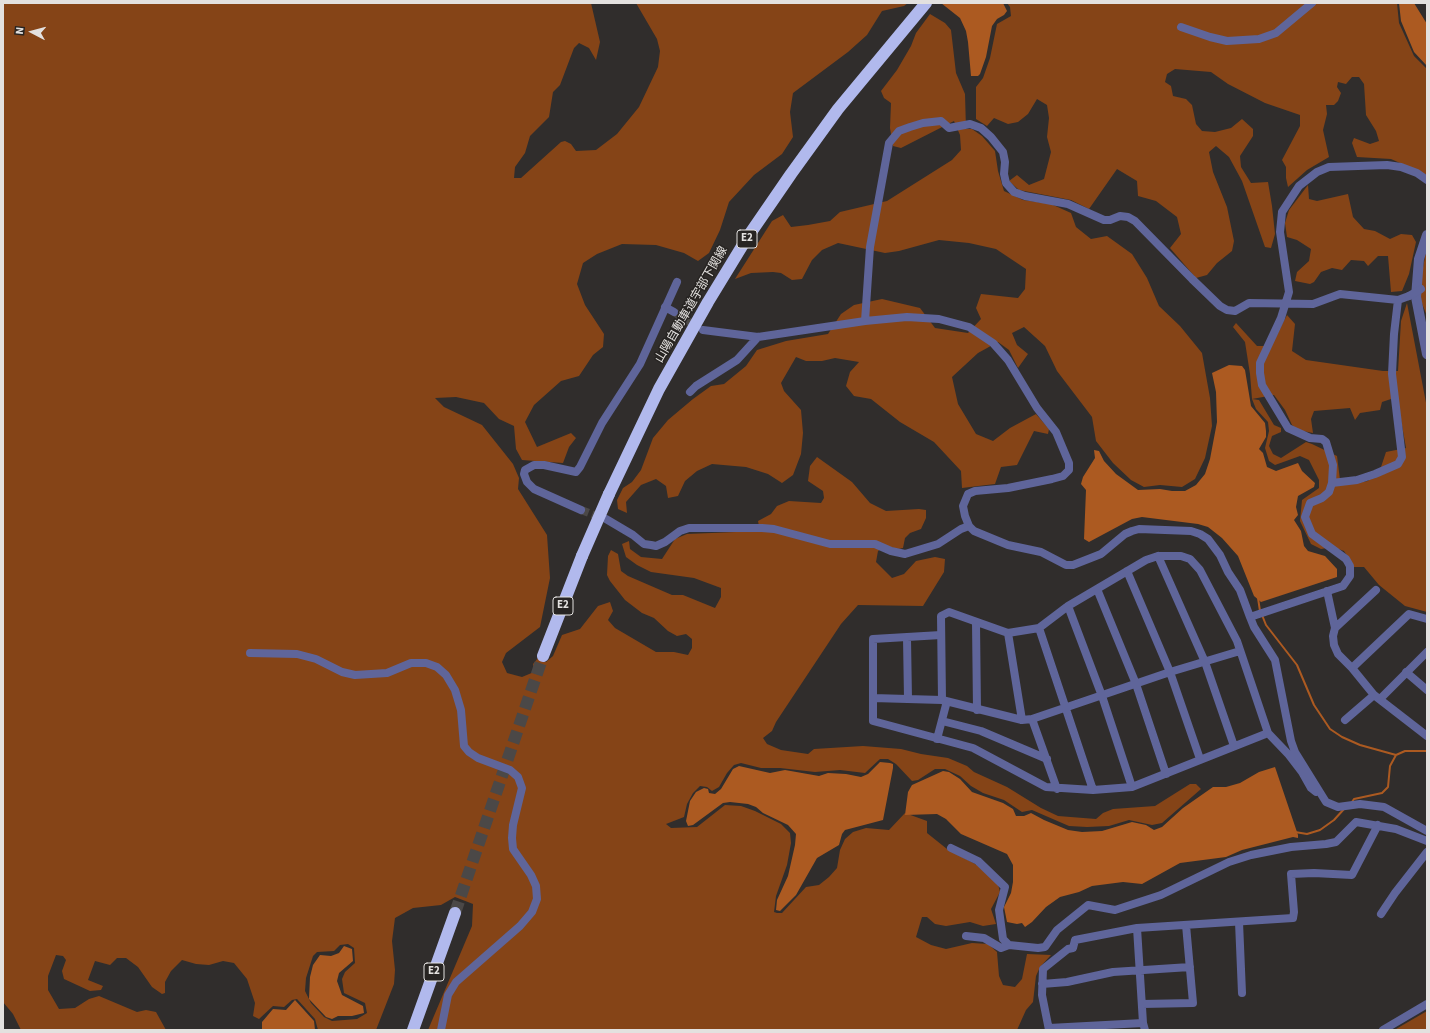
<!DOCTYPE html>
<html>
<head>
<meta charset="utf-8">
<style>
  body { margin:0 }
  #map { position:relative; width:1430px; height:1033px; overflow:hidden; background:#302d2c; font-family:"Source Sans 3",sans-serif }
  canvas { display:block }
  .frame { position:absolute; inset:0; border:4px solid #e3e1df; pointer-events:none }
  .north { position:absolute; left:12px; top:12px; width:40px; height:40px; -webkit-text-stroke:3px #272422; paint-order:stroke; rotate:276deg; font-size:11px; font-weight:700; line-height:16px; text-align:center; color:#e3e1df }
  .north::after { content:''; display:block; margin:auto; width:14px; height:18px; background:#e3e1df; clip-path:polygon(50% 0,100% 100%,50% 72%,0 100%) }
</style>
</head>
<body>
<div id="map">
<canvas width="1430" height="1033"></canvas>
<div class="frame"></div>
<div class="north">N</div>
</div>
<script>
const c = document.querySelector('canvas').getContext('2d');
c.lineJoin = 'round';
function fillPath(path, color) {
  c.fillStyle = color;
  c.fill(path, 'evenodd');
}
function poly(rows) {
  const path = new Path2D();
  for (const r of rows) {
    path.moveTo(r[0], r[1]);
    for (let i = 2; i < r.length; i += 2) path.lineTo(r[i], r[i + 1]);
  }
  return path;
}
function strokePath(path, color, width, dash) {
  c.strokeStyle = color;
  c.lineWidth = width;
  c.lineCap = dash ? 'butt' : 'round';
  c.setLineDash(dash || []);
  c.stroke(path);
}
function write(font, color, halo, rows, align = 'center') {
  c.font = font + ' "Source Sans 3","Noto Sans JP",sans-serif';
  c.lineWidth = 3;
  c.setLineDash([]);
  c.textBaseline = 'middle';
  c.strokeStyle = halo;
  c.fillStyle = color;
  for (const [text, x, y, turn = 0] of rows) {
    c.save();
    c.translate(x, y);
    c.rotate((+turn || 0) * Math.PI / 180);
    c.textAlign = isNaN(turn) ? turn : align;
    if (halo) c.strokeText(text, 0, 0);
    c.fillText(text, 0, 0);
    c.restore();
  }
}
fillPath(poly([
  [3,3,591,3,600,42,596,60,589,48,579,43,574,48,560,85,553,92,549,117,530,136,525,153,515,167,514,178,521,178,561,142,565,141,571,144,576,151,596,150,617,134,639,107,658,67,660,51,657,39,636,3,908,3,904,6,882,11,867,35,848,52,793,93,790,112,793,137,782,154,754,175,729,202,720,230,709,253,698,261,684,253,656,245,622,244,597,254,583,263,577,284,585,305,604,334,603,347,593,355,579,376,561,381,534,405,525,422,537,447,571,433,576,438,569,447,563,463,522,460,516,449,514,426,499,419,484,403,456,397,435,398,444,407,482,425,513,464,519,478,518,489,547,535,550,578,540,627,506,653,502,662,507,673,522,677,534,672,533,664,538,658,546,662,553,656,562,635,580,629,598,606,610,602,613,611,608,620,615,628,656,652,674,652,688,655,692,648,692,639,686,634,677,636,668,631,654,618,642,613,625,600,610,581,607,575,608,556,611,550,618,554,621,571,628,576,672,595,683,595,715,608,721,597,721,588,694,578,651,572,637,565,626,557,622,544,629,541,630,549,641,557,662,559,675,539,687,534,760,531,758,521,771,514,777,506,789,501,821,503,824,498,823,491,808,481,810,466,817,457,852,482,870,503,886,511,919,509,926,510,926,518,921,529,910,533,905,538,903,548,898,549,886,546,878,551,876,562,892,578,904,574,916,561,935,557,945,559,944,572,923,606,858,605,841,624,776,722,772,731,763,738,767,744,781,750,808,754,814,749,863,746,901,749,921,754,948,758,967,766,974,772,1007,787,1041,808,1058,816,1096,819,1103,813,1113,809,1155,806,1190,784,1196,784,1201,789,1162,823,1152,825,1129,820,1109,826,1087,827,1069,826,1032,810,1022,812,1004,800,983,793,971,786,960,776,945,769,935,769,918,780,912,781,896,764,888,759,880,759,865,773,840,770,815,772,780,768,761,768,741,763,734,765,727,773,719,787,712,791,707,787,700,786,693,793,687,804,684,817,666,824,671,828,697,827,725,805,741,806,755,811,781,824,790,833,791,843,787,865,776,896,774,912,777,913,782,913,806,887,819,885,829,877,837,868,840,850,845,839,853,832,866,828,889,830,905,813,927,821,927,833,947,849,977,865,998,884,1000,892,991,909,996,924,983,926,970,922,946,926,935,924,927,917,922,917,916,937,931,945,946,949,972,943,988,944,997,952,999,976,1003,985,1015,987,1022,979,1027,954,1051,955,1040,967,1036,976,1033,1002,1026,1010,1017,1030,428,1030,472,926,473,904,455,897,441,905,413,908,395,918,392,941,395,970,394,984,376,1030,318,1030,315,1019,297,999,292,1000,284,1007,273,1006,259,1019,253,1016,255,1003,247,979,234,963,223,961,209,965,196,964,182,960,171,971,165,982,165,993,162,994,152,987,138,967,126,958,117,958,110,965,95,961,88,980,103,986,101,990,90,991,64,979,62,971,66,960,63,956,56,955,48,976,48,990,59,1009,75,1008,89,999,99,996,137,1012,146,1010,156,1012,166,1030,21,1030,13,1014,3,1002],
  [348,944,354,948,355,963,345,972,342,979,344,993,365,1003,367,1013,357,1019,332,1021,324,1017,311,1003,305,991,306,978,313,956,317,952,334,951,340,945],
  [1007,3,1397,3,1399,23,1414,56,1427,69,1427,175,1391,159,1357,157,1352,143,1354,138,1370,144,1379,141,1376,131,1366,115,1364,84,1359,77,1352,77,1346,84,1338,82,1337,87,1341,93,1338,101,1334,105,1326,105,1327,114,1323,130,1329,157,1307,170,1288,187,1286,178,1286,167,1282,160,1300,126,1300,115,1265,103,1228,84,1211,72,1175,69,1167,74,1165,82,1171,86,1173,96,1186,99,1192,105,1196,124,1202,131,1215,132,1231,128,1242,119,1253,129,1253,136,1240,156,1241,167,1251,183,1268,182,1272,206,1275,234,1271,248,1265,247,1242,181,1229,157,1216,146,1209,152,1213,172,1227,207,1234,241,1232,251,1217,263,1207,275,1196,278,1170,248,1181,234,1177,217,1156,201,1138,196,1137,181,1117,169,1089,209,1071,200,1019,190,1009,181,1017,175,1029,185,1044,179,1051,152,1047,137,1049,118,1047,105,1037,99,1028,114,1018,122,1008,124,994,118,987,126,976,119,976,87,983,78,990,58,997,24,1011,16,1010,7],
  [930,14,945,23,951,30,956,73,965,94,966,129,972,129,982,136,995,151,998,171,1004,191,1023,200,1051,204,1071,213,1076,227,1091,239,1107,236,1132,254,1147,278,1159,306,1180,326,1202,353,1210,398,1212,426,1205,458,1195,479,1182,487,1160,485,1144,487,1131,480,1113,463,1096,441,1092,417,1057,371,1045,346,1024,327,1012,333,1017,345,1028,354,1018,368,1009,350,998,342,978,353,952,377,958,404,976,434,993,441,1010,428,1036,414,1049,429,1048,434,1034,431,1017,465,1001,467,995,484,962,488,961,471,934,442,900,422,871,399,854,396,846,386,850,372,859,362,835,358,822,361,806,361,796,357,781,383,784,391,801,410,803,433,801,454,793,475,782,483,768,474,746,467,712,464,697,471,685,481,678,496,668,498,666,486,656,479,641,485,626,502,627,513,618,509,617,500,623,488,632,482,641,470,653,438,668,420,693,399,711,386,724,384,746,366,757,350,786,341,828,334,841,314,854,305,882,299,920,308,935,328,968,333,981,319,976,308,981,294,1018,298,1025,289,1026,269,996,249,969,243,939,240,899,251,885,253,838,243,822,250,812,260,802,279,792,280,781,273,773,272,751,273,735,279,772,221,783,215,791,227,808,225,830,221,840,212,887,201,952,160,961,150,960,135,954,121,901,148,893,146,890,128,891,103,884,98,881,91,897,70,911,46,916,33],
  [1308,185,1309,199,1317,201,1348,194,1353,217,1364,229,1375,231,1390,239,1401,234,1412,235,1416,242,1409,274,1402,291,1391,292,1388,256,1378,256,1368,266,1364,261,1351,260,1342,270,1332,268,1321,272,1314,282,1310,284,1295,281,1297,272,1309,261,1311,249,1297,240,1287,237,1285,223,1289,210],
  [1427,246,1427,316,1421,301,1420,284],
  [1407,303,1427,408,1427,612,1405,606,1379,585,1364,567,1354,567,1344,551,1333,547,1321,549,1311,544,1300,521,1302,500,1319,488,1319,480,1309,460,1300,456,1275,465,1269,461,1265,448,1269,431,1268,422,1256,409,1252,399,1259,400,1274,425,1281,428,1281,432,1272,436,1269,446,1273,454,1281,458,1306,442,1312,444,1337,456,1340,480,1351,484,1368,481,1381,467,1386,452,1406,448,1397,397,1382,402,1380,410,1360,413,1355,420,1350,408,1314,411,1311,419,1313,433,1298,430,1292,425,1285,410,1274,395,1252,399,1250,374,1245,342,1233,327,1236,323,1257,346,1271,346,1287,315,1295,324,1292,351,1306,360,1383,371,1398,371,1401,321],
  [1427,1011,1427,1030,1396,1030,1396,1029]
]), '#854417');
fillPath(poly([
  [941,3,1003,3,1007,11,1004,15,997,19,992,26,986,57,980,74,978,76,971,76,968,42,966,31,960,18],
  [1399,3,1414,3,1427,24,1427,66,1414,52,1401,21],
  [1229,365,1242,366,1245,370,1251,406,1265,423,1266,431,1266,437,1259,449,1263,453,1267,467,1276,471,1298,463,1302,471,1315,483,1314,487,1298,496,1296,507,1298,515,1294,520,1301,531,1304,546,1308,551,1325,556,1337,569,1337,577,1261,602,1254,596,1238,556,1222,538,1208,527,1198,524,1142,517,1132,519,1089,542,1084,539,1086,490,1081,484,1083,477,1095,458,1094,450,1099,451,1104,461,1116,474,1138,490,1160,489,1172,491,1185,491,1196,485,1205,474,1210,459,1217,422,1216,392,1212,373],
  [880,762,890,763,893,764,893,768,883,820,845,830,842,834,839,845,817,858,796,895,780,911,776,910,777,900,788,876,795,845,796,834,788,825,763,813,756,807,748,804,730,802,723,803,693,825,688,826,686,821,690,801,696,792,704,788,708,789,709,793,715,794,721,789,733,769,739,766,770,773,785,770,819,776,828,773,846,774,861,777,868,774],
  [1275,767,1298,835,1298,838,1293,837,1242,850,1226,857,1180,863,1142,884,1123,882,1092,886,1079,892,1060,897,1046,907,1032,922,1025,927,1022,923,1017,924,1007,922,1004,907,1011,893,1013,882,1013,865,1007,854,961,834,946,819,937,814,905,815,908,792,912,785,943,771,949,772,960,779,972,792,1003,803,1013,809,1016,816,1024,816,1031,813,1044,820,1068,830,1082,832,1102,831,1132,822,1146,825,1154,830,1162,827,1183,808,1213,787,1226,787,1240,783,1259,772],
  [344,946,352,949,353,961,339,973,337,981,342,995,363,1006,364,1013,352,1016,338,1016,332,1019,326,1017,309,999,310,977,313,965,320,955,331,956,339,953],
  [295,1000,314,1021,315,1030,262,1030,262,1022,273,1009,286,1010]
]), '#ac5a21');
strokePath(poly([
  [1258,598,1260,611],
  [1262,615,1266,625,1297,665,1314,705,1330,729,1342,737,1360,745,1396,755,1405,751,1427,751],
  [1352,802,1354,799,1382,793,1388,787,1390,766,1396,755],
  [1295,832,1307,834,1320,830,1334,820,1344,809]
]), '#ac5a21', 2);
strokePath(poly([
  [674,312,699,328],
  [581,510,602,518]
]), '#4b4847', 8, [8, 4]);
strokePath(poly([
  [455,913,543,656]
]), '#4b4847', 12, [12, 6]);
strokePath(poly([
  [1181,27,1210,37,1227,41,1259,39,1276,33,1312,3],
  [1427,180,1417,173,1401,167,1387,165,1329,167,1317,172,1299,186,1282,212,1280,232,1289,292,1281,318,1260,363,1260,373,1262,385,1288,428,1310,438,1322,439,1326,442,1333,465,1332,483,1329,492,1322,498,1310,503,1305,517,1312,534,1346,559,1350,566,1350,576,1343,586,1250,617,1254,627,1275,660,1291,741,1295,752,1326,802,1338,807,1360,804,1384,807,1427,831],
  [665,307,674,312],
  [865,321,870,247,889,143,899,131,910,127,923,123,941,121,949,128,970,124,981,128,991,137,1003,152,1005,162,1004,174,1006,183,1014,192,1025,196,1068,204,1104,220,1110,220,1120,216,1128,217,1135,221,1192,279,1220,306,1227,310,1235,311,1249,303,1313,304,1340,294,1398,300,1409,296],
  [703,330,758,337,865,321,907,317,939,319,969,327,993,343,1008,360,1037,408,1056,432,1069,463,1069,470,1063,476,1052,479,1008,488,975,491,968,494,963,506,965,516,969,526,974,531,1008,545,1041,552,1066,565,1073,565,1101,554,1125,534,1132,531,1139,529,1191,531,1200,534,1208,539,1220,555,1228,572,1240,590,1250,617],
  [690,392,696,386,737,360,758,337],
  [1332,483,1357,480,1375,474,1398,464,1402,457,1392,374,1394,334,1398,300],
  [581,510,534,489,527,482,524,474,525,470,534,465,544,465,576,472,580,467,602,423,640,364,677,282],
  [606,519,633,535,644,544,651,545,656,546,665,542,680,531,689,528,762,528,774,529,830,544,875,544,891,551,905,554,938,544,961,529,969,526],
  [1158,556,1205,662,1234,746],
  [1127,571,1170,672,1200,759],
  [1097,589,1136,684,1166,774],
  [1376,590,1335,628,1333,636,1334,645,1338,654,1352,668,1374,695,1427,736],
  [1327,591,1335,628],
  [1068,606,1102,696,1132,787],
  [976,623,977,710],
  [1039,628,1093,790],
  [1008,633,1022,720],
  [941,635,873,639,873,721,973,748,1046,787,1093,790,1132,787,1268,733],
  [907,638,908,699],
  [250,653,297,654,316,659,342,672,355,675,387,673,411,663,426,663,437,667,446,675,455,690,461,710,464,746,469,752,478,758,510,770,518,777,522,788,513,825,512,838,513,849,531,875,536,886,537,899,532,912,520,926,456,982,448,995,441,1030],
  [1352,668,1409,614,1427,619],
  [1406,672,1427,690],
  [873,698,942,700,1022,720,1032,719,1170,672,1240,651],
  [1380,699,1427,652],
  [942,700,941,616,949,612,1008,633,1039,628,1068,606,1146,560,1158,556,1181,556,1190,559,1200,570,1237,641,1268,733,1289,755,1302,772,1311,788,1316,792,1319,791],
  [1032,719,1057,789],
  [1345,720,1374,695],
  [942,721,981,731,1047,759],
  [937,739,947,701],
  [951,848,978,861,1005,887,999,910,1003,939,1009,945,1038,948,1045,947,1057,930,1088,905,1115,910,1161,895,1229,862,1251,855,1291,847,1326,844,1336,842,1356,822,1396,829,1427,841],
  [1381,914,1395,893,1427,852],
  [1239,922,1242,993],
  [1137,928,1143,1023,1145,1030],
  [966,936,984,938,1001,948,1009,945],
  [1042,984,1067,982,1113,972,1190,967],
  [1142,1004,1193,1003,1186,925],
  [1049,1028,1143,1023],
  [1049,1030,1042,995,1043,969,1068,949,1073,948,1075,940,1137,928,1293,918,1294,912,1291,874,1314,873,1352,875,1378,825],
  [1383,1030,1427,1004]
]), '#5f659a', 8);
strokePath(poly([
  [1427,235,1419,259,1416,297,1427,354]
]), '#5f659a', 10);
strokePath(poly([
  [609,494,659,389,708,302,747,238,791,174,838,109,926,3],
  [543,656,582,556],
  [413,1030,455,913]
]), '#b1b9ed', 12);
strokePath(poly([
  [1409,296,1421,289]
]), '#5f659a', 8);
strokePath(poly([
  [582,556,609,494]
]), '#b1b9ed', 12);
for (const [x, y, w] of [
  [747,239,20],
  [563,606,20],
  [434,972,20]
]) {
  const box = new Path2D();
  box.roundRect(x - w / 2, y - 9, w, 18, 3);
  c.fillStyle = '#272422';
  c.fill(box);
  strokePath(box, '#e3e1df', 1);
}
write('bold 11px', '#e3e1df', null, [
  ["E2",747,239],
  ["E2",563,606],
  ["E2",434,972]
]);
write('12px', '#e3e1df', '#272422', [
  ["山陽自動車道宇部下関線",692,305,-60]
]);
</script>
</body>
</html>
